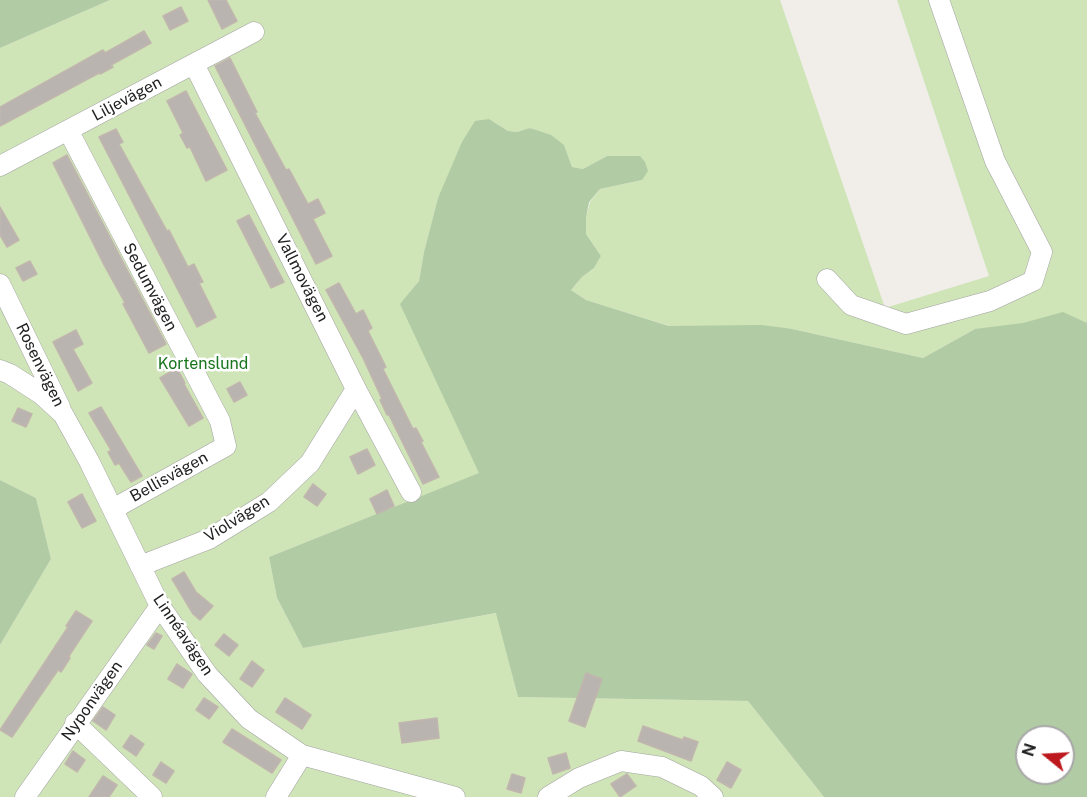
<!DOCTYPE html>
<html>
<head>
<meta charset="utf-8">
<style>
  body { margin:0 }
  #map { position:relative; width:1087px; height:797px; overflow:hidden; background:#f1eeea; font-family:"Public Sans",sans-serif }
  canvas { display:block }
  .north { position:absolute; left:1015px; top:725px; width:60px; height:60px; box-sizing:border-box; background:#fff; border:2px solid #a7a7a7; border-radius:50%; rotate:288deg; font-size:16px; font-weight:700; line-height:24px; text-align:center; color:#222 }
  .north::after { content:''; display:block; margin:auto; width:21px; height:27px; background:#bc181d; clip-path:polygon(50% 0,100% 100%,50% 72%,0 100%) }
</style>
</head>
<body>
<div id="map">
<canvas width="1087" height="797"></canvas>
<div class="north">N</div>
</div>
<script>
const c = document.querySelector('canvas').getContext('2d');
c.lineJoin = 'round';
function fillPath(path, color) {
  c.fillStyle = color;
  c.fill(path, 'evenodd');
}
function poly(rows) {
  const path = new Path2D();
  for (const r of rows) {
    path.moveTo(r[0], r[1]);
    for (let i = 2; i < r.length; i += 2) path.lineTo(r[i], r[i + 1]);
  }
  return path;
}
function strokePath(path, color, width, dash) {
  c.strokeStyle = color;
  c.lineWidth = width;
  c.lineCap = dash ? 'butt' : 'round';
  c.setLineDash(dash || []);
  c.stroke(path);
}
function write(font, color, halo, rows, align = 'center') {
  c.font = font + ' "Public Sans",sans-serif';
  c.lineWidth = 5;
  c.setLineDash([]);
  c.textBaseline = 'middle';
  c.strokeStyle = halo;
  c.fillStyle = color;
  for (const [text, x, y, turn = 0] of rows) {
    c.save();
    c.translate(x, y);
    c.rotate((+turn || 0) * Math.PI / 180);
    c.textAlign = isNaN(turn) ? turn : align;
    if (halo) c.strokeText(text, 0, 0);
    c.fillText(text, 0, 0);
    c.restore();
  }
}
fillPath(poly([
  [110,0,780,0,885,308,989,276,897,0,1087,0,1087,344,975,329,923,358,792,329,670,326,586,300,571,290,582,277,594,268,601,256,586,234,586,218,590,202,600,189,642,180,607,156,583,169,572,167,564,145,531,128,517,132,508,131,489,119,438,198,424,252,419,281,401,304,480,473,269,557,277,598,303,648,497,613,518,697,748,701,824,797,0,797,0,645,51,559,36,498,0,480,0,48]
]), '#cfe4b7');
fillPath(poly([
  [0,0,110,0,0,48],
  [489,119,508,131,517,132,530,128,551,135,564,145,572,167,583,169,607,156,640,156,645,162,648,171,642,180,600,189,589,202,586,218,586,234,601,256,594,268,582,277,571,290,586,300,669,326,762,325,792,329,923,358,975,329,1023,323,1063,312,1087,323,1087,797,824,797,748,701,518,697,496,613,303,648,277,598,269,557,479,473,400,304,419,281,424,252,438,198,462,142,475,121],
  [1027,737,1063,737,1063,773,1027,773],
  [0,480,36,498,51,559,0,645]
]), '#b1cba4');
const building = poly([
  [208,0,226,0,237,21,222,29,208,0],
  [181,7,188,21,170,30,163,16,181,7],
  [144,31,151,43,111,65,113,67,100,74,99,73,0,126,0,107,103,50,105,53,144,31],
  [230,58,257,112,255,113,286,170,289,169,308,204,318,199,325,213,313,219,332,256,316,264,215,66,230,58],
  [186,91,227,170,206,181,190,147,187,148,180,135,183,133,167,101,186,91],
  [116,129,123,142,119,144,167,231,169,230,188,267,194,264,203,282,199,283,216,317,197,327,99,137,116,129],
  [67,155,166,344,149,353,123,304,125,303,104,265,53,163,67,155],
  [0,207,19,240,7,247,0,235,0,207],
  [249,215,284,282,271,288,237,221,249,215],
  [30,261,37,274,23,281,16,268,30,261],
  [339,283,356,314,363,310,372,328,368,331,386,367,383,369,413,429,416,428,423,441,421,442,439,477,423,484,389,415,387,415,380,400,382,399,363,358,326,290,339,283],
  [76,330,83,344,73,349,92,383,78,391,53,342,76,330],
  [177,368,185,383,184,384,203,418,189,426,160,378,177,368],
  [240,382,247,395,234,402,227,389,240,382],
  [101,407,142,476,131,482,119,463,115,465,108,452,111,450,89,413,101,407],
  [18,408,32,414,26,427,12,421,18,408],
  [367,449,375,465,358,474,350,457,367,449],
  [313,484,326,494,317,506,304,497,313,484],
  [387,490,394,506,377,514,370,499,387,490],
  [82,494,96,521,82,528,68,502,82,494],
  [184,572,196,592,213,606,200,620,193,614,172,579,184,572],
  [76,611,92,621,69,656,70,658,61,672,58,670,12,737,0,730,68,627,66,626,76,611],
  [156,633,162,636,154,649,147,645,156,633],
  [224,634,238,645,229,656,215,645,224,634],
  [252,661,264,670,252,687,240,679,252,661],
  [177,664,192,674,183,688,168,679,177,664],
  [586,673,602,679,585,727,569,721,586,673],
  [204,698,218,707,209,719,196,710,204,698],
  [285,698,311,715,302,729,276,712,285,698],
  [103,707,115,715,106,730,93,721,103,707],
  [437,718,439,738,402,743,399,723,437,718],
  [643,726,683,740,684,737,698,742,691,761,638,741,643,726],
  [232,729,281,760,272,773,223,742,232,729],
  [131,735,144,744,136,756,123,747,131,735],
  [73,751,85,760,77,772,65,764,73,751],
  [566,753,570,768,553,774,548,758,566,753],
  [161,762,174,771,166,783,153,775,161,762],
  [727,762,741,770,731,788,717,780,727,762],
  [512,774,525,778,521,793,507,789,512,774],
  [627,774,636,786,620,797,611,784,627,774],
  [103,776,117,785,109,797,89,797,103,776]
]);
fillPath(building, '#bab4b0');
strokePath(building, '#c1b6ae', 1.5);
const minor = poly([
  [194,64,356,389,411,492],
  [68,130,220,421,226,446,113,509],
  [0,166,254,32],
  [827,279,851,305,906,324,990,301,1033,281,1042,252,995,161,939,0],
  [0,284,60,407],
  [0,370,10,374,41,394,63,414,89,461,160,606,207,674,249,719,302,755,455,797],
  [140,566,209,539,269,502,310,463,356,389],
  [75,723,152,797],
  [25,797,160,606],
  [276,797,302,755],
  [548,797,579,778,621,761,662,767,701,786,713,797]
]);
strokePath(minor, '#a3a3a3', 21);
strokePath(minor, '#fff', 20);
write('16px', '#222', '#fff', [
  ["Liljevägen",127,99,-28],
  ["Vallmovägen",302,278,63],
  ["Sedumvägen",150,287,62],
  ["Rosenvägen",40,365,64],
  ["Bellisvägen",169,477,-29],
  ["Violvägen",237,519,-32],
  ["Linnéavägen",183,635,56],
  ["Nyponvägen",92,701,-55]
]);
write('16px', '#19761e', '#fff', [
  ["Kortenslund",203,364]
]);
</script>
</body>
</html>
